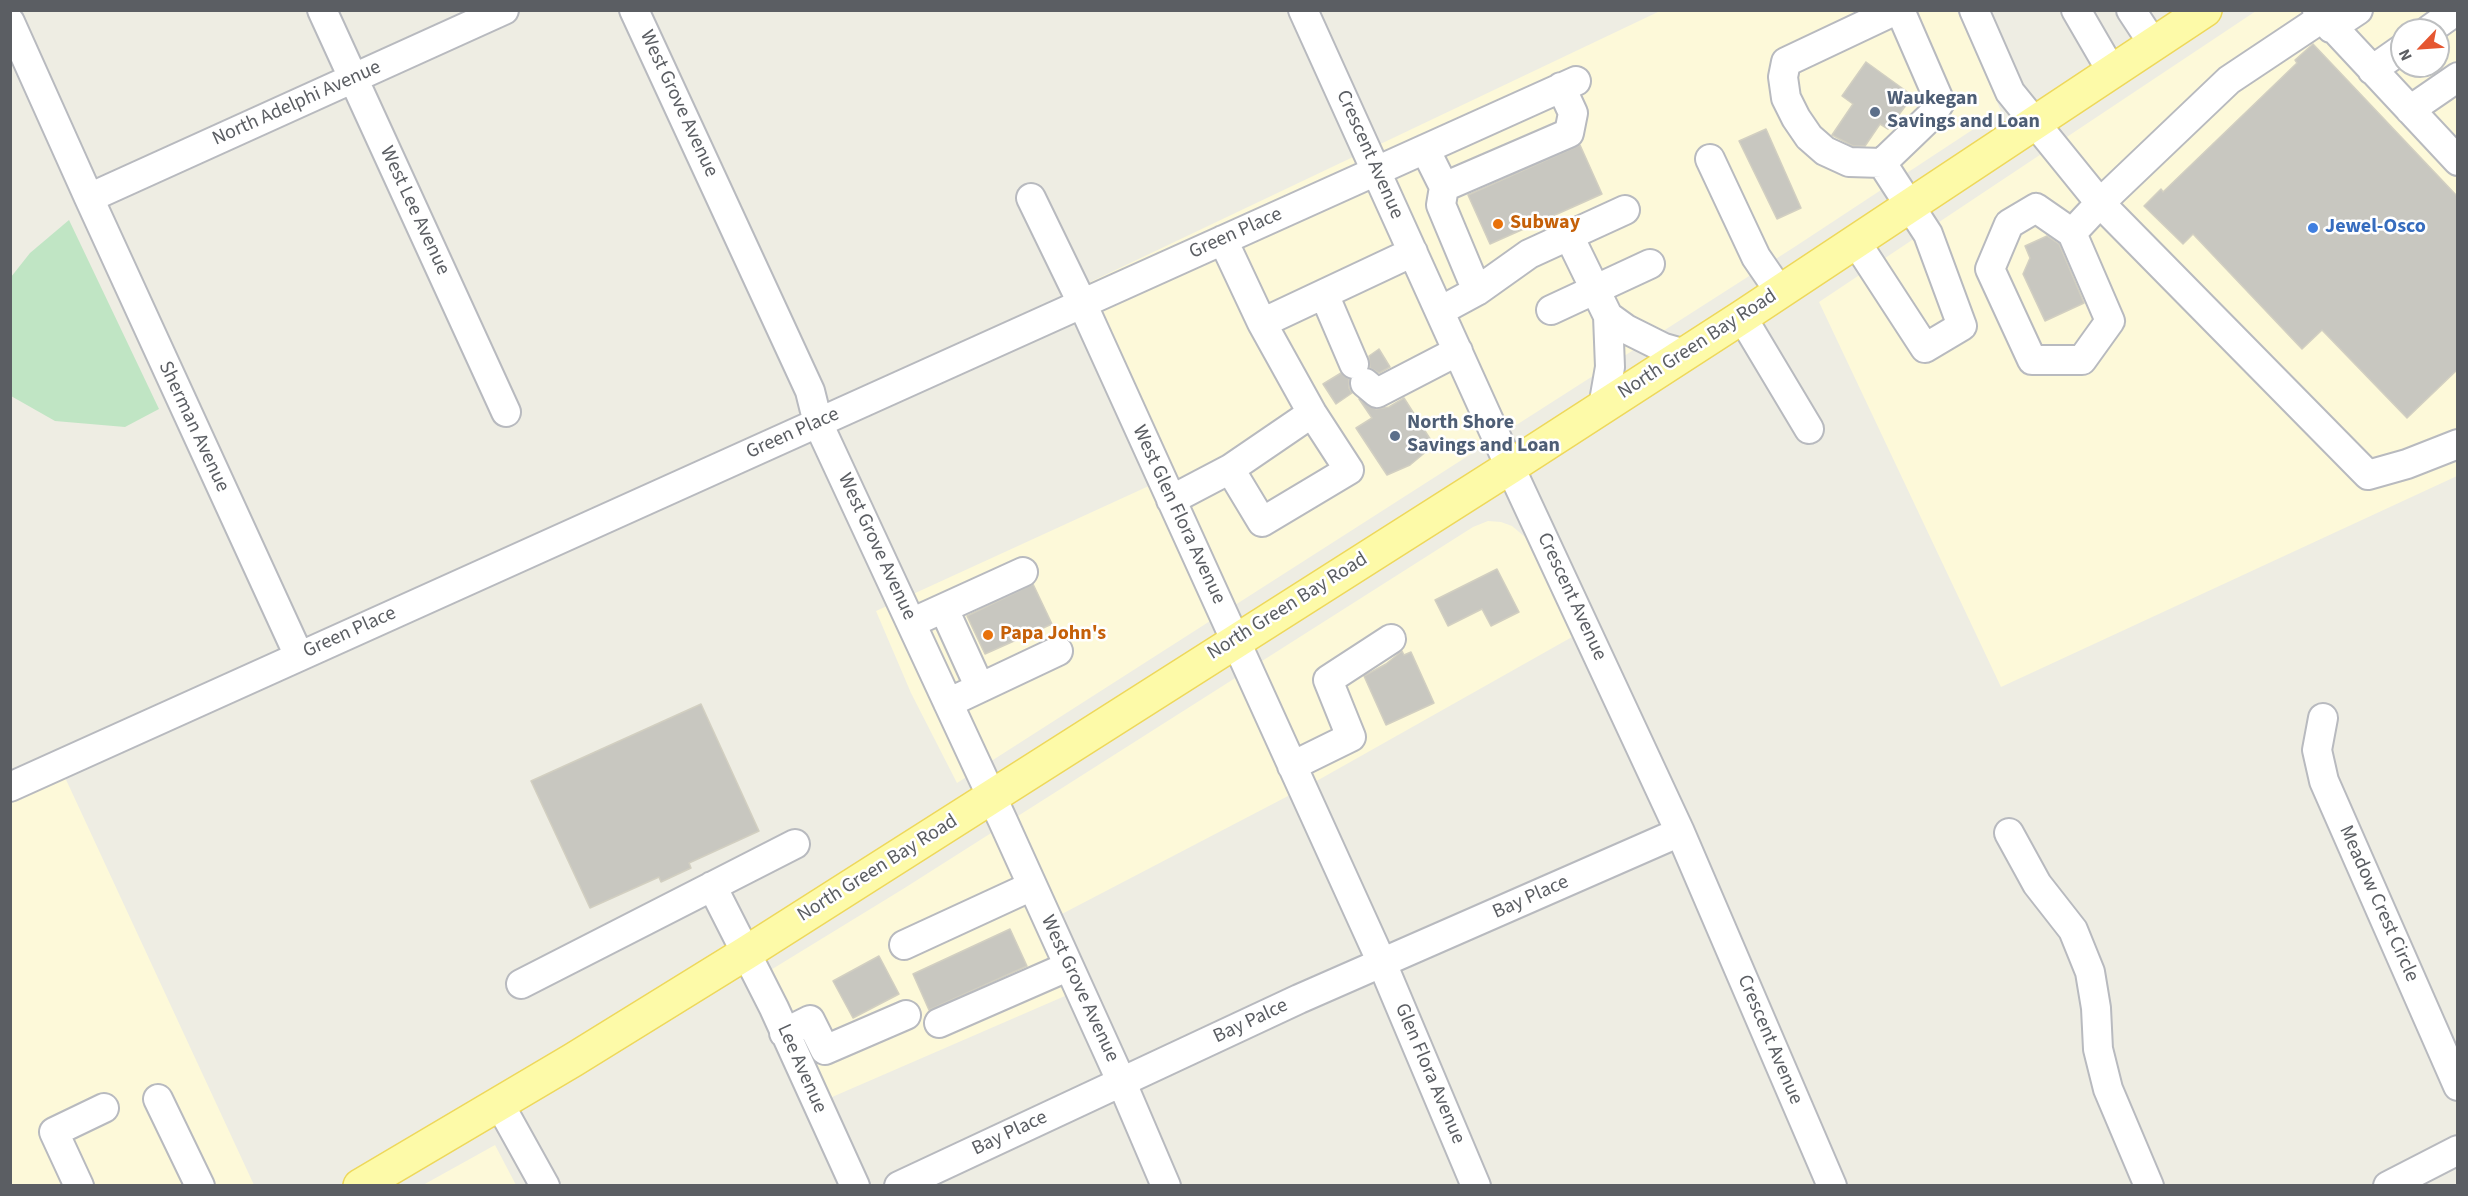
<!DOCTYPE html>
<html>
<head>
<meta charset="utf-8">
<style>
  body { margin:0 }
  #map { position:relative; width:2468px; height:1196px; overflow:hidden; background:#eeede3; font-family:"Source Sans 3",sans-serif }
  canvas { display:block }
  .frame { position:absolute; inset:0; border:12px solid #5b5e63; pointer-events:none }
  .north { position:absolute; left:2390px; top:18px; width:60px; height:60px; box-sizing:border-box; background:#fff; border:2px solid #bdbfc1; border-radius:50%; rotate:245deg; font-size:16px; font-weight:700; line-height:24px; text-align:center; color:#5b5e63 }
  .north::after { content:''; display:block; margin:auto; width:21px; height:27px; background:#e55631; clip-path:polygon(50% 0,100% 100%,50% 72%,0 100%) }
</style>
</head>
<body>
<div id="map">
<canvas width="2468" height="1196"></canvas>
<div class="frame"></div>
<div class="north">N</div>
</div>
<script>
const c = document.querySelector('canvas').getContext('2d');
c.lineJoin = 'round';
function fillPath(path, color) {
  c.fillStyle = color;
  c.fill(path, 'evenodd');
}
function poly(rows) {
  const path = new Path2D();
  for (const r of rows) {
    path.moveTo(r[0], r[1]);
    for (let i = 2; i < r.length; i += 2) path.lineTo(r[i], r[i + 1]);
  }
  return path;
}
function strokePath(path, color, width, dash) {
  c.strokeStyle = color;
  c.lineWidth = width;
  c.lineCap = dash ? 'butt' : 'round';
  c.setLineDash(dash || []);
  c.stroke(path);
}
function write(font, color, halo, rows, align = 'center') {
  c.font = font + ' "Source Sans 3",sans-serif';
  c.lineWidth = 5;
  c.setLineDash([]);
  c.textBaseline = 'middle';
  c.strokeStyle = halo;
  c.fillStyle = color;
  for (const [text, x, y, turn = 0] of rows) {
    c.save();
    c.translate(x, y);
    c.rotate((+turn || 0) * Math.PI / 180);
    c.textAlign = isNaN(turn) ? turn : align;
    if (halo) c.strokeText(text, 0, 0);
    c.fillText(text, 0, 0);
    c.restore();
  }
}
fillPath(poly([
  [1660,11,1957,11,2001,111,1796,246,957,783,911,693,876,611,1151,485,1065,294],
  [2256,11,2457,11,2457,476,2001,687,1819,302],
  [2402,30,2438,30,2438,66,2402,66],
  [1488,521,1501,522,1512,526,1525,537,1572,637,1313,783,1058,916,1088,986,816,1104,756,979,903,889,1473,527],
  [62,771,254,1185,11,1186,11,797],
  [495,1145,516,1185,423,1185]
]), '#fdf9d9');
fillPath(poly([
  [69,220,159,409,125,427,55,421,11,396,11,277,30,253]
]), '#c0e5c4');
const building = poly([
  [2313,44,2457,196,2457,370,2407,418,2322,330,2302,349,2193,234,2183,244,2144,206,2161,189,2163,192,2297,63,2295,60,2313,44],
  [1866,62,1913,96,1888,129,1880,124,1865,146,1853,146,1832,135,1853,104,1842,96,1866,62],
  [1766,129,1801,208,1777,219,1739,141,1766,129],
  [1580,145,1602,194,1490,244,1468,195,1580,145],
  [2047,236,2059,244,2084,303,2045,321,2023,274,2030,258,2025,246,2047,236],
  [1379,349,1390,367,1379,373,1370,368,1369,356,1379,349],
  [1341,373,1349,379,1349,388,1352,393,1336,404,1323,384,1341,373],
  [1404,398,1434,445,1410,465,1387,475,1356,428,1372,418,1359,399,1376,409,1389,407,1404,398],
  [1497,569,1519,612,1491,626,1482,609,1448,626,1435,600,1497,569],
  [1033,584,1052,624,985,654,967,616,1033,584],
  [1402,651,1404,655,1411,652,1434,703,1386,725,1364,676,1386,664,1402,651],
  [701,704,759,831,689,863,691,868,661,882,659,877,590,908,531,781,701,704],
  [1010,929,1027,966,929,1010,913,974,1010,929],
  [879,956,899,994,853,1018,833,981,879,956]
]);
fillPath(building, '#c8c7c0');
strokePath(building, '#d2cfc1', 1.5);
const minor = poly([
  [322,10,506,412],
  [634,10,810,391,818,423,1003,821,1122,1083,1166,1186],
  [1303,10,1510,467,1680,832,1832,1186],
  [1974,10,2010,92,2100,203,2368,475,2407,464,2458,444],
  [2076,10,2112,72],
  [2131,10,2154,45],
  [2317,10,2458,161],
  [10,22,89,198,299,656],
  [2331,28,2358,10],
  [2429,30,2457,10],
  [2372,70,2402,49],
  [2410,110,2458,77],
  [1425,149,1444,187,1441,205,1477,291],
  [1710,159,1756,257,1780,292],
  [1882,163,1932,115,1940,102,1900,10],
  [1444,187,1569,133,1573,113,1561,87],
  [89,198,504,10],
  [1031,198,1082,303,1382,963,1476,1186],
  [2072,233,2036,208,2009,224,1990,269,2032,360,2082,360,2110,321,2072,233,2100,203,2229,80,2322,18],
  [1569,236,1608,316,1610,367,1603,407],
  [1223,240,1262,323,1413,252],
  [1856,242,1925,348,1962,326,1928,234,1882,163,1849,162,1825,151,1809,137,1796,118,1786,98,1783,77,1786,62,1896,10],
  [1324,294,1354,364],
  [1551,310,1650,264],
  [1440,311,1477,291,1529,254,1625,210],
  [1608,316,1626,329,1664,348,1685,354],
  [1742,317,1809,429],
  [1365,383,1377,393,1458,351],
  [1230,469,1262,522,1349,470,1312,413,1262,323],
  [1171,500,1230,469,1312,413],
  [944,609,980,688],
  [911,623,1023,572],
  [948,703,1058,651],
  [2323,718,2317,750,2324,781,2458,1086],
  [1292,766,1351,737,1328,680,1391,639],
  [10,787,1576,81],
  [2009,833,2037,884,2073,930,2090,972,2096,1008,2098,1049,2108,1089,2149,1186],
  [712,886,774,1008,855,1186],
  [904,945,1032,886],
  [521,984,795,844],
  [939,1023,1067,967],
  [784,1033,810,1020,825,1050,906,1015],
  [158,1099,200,1186],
  [500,1105,545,1186],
  [79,1186,54,1132,104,1108],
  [899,1186,1299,999,1680,832],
  [2388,1186,2458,1150]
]);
const major = poly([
  [360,1186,573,1060,746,953,1510,467,1742,317,2205,10]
]);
strokePath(minor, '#b8babf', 32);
strokePath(major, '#eed85b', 36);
strokePath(minor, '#fff', 28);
strokePath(major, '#fdfaa8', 33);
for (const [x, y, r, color] of [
  [1875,112,6,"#5c6f8a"],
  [1498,224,6,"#e8710a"],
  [2313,228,6,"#3f7fe0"],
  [1395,436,6,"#5c6f8a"],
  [988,635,6,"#e8710a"]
]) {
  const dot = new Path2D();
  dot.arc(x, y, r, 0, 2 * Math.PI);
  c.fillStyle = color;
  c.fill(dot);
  strokePath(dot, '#fff', 2);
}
write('bold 20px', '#4e5e75', '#fff', [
  ["Waukegan",1887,100],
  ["Savings and Loan",1887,123],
  ["North Shore",1407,424],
  ["Savings and Loan",1407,447]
], 'left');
write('20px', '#5b5e63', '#fff', [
  ["North Adelphi Avenue",297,104,-24],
  ["West Grove Avenue",678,104,65],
  ["Crescent Avenue",1369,155,66],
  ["West Lee Avenue",414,211,65],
  ["Green Place",1236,234,-24],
  ["North Green Bay Road",1698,345,-33],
  ["Sherman Avenue",193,427,65],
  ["Green Place",793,434,-24],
  ["West Glen Flora Avenue",1178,515,65],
  ["West Grove Avenue",876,547,65],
  ["Crescent Avenue",1571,597,65],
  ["North Green Bay Road",1288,607,-32],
  ["Green Place",350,633,-24],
  ["North Green Bay Road",878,869,-32],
  ["Bay Place",1531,898,-24],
  ["Meadow Crest Circle",2378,904,66],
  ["West Grove Avenue",1079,989,65],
  ["Bay Palce",1251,1022,-25],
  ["Crescent Avenue",1769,1040,67],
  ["Lee Avenue",801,1069,66],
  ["Glen Flora Avenue",1429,1074,67],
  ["Bay Place",1010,1134,-25]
]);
write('bold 20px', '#c56008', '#fff', [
  ["Subway",1510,224],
  ["Papa John's",1000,635]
], 'left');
write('bold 20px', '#366cbe', '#fff', [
  ["Jewel-Osco",2325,228]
], 'left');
</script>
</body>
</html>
